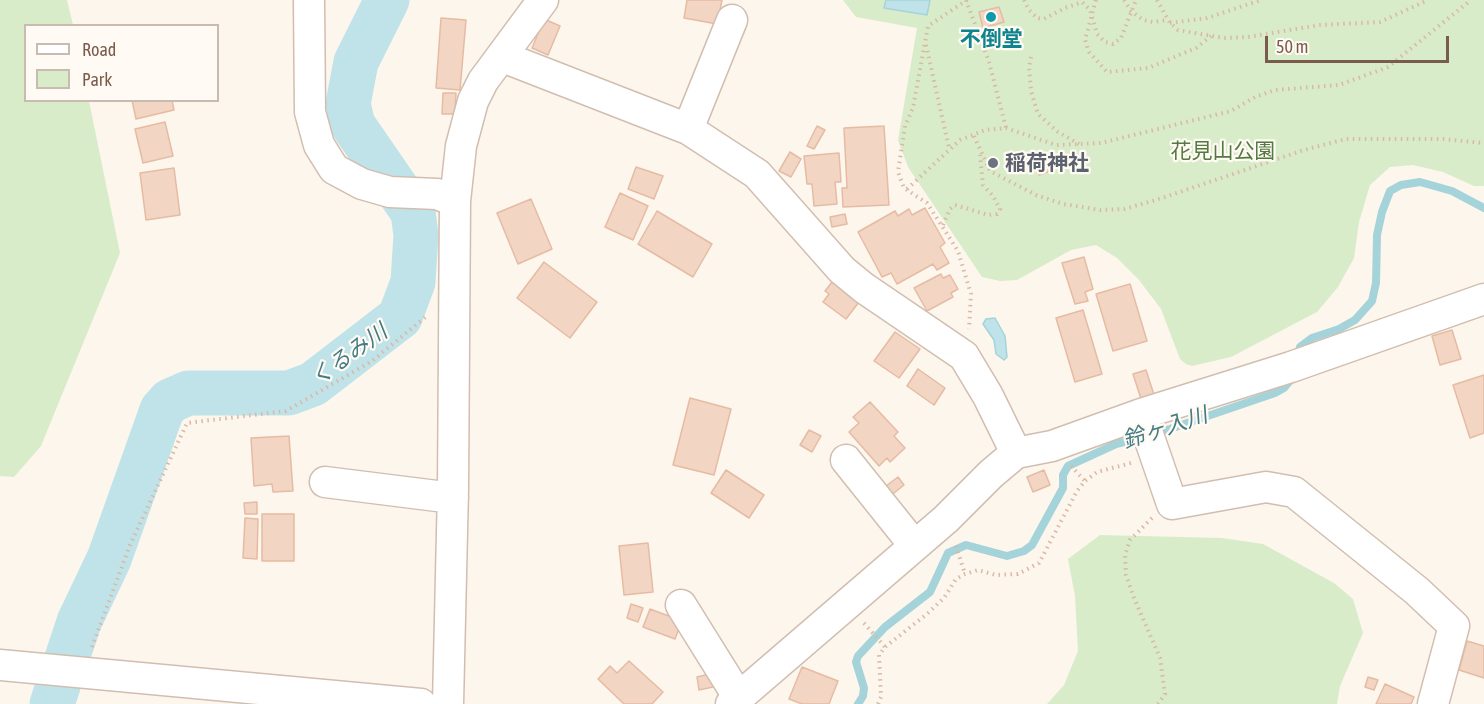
<!DOCTYPE html>
<html>
<head>
<meta charset="utf-8">
<style>
  body { margin:0 }
  #map { position:relative; width:1484px; height:704px; overflow:hidden; background:#fdf6ec; font-family:"Asap Condensed",sans-serif }
  canvas { display:block }
  .legend { position:absolute; left:24px; top:24px; width:195px; height:78px; box-sizing:border-box; background:#fffaf3; border:2px solid #cabbb1; margin:0; padding:8px 10px; list-style:none; font-size:18px; color:#7a5c4d }
  .legend li { display:flex; align-items:center; gap:12px; height:30px }
  .legend b { width:30px; border:2px solid #cabbb1 }
  .scale { position:absolute; left:1265px; top:36px; width:184px; height:27px; box-sizing:border-box; border:3px solid #7a5c4d; border-top:0; padding-left:8px; font-size:18px; line-height:21px; white-space:nowrap; color:#7a5c4d; -webkit-text-stroke:4px #fffaf3; paint-order:stroke }
</style>
</head>
<body>
<div id="map">
<canvas width="1484" height="704"></canvas>
<ul class="legend">
<li><b style="height:8px;background:#fff"></b>Road</li>
<li><b style="height:16px;background:#d8ecc9"></b>Park</li>
</ul>
<div class="scale">50 m</div>
</div>
<script>
const c = document.querySelector('canvas').getContext('2d');
c.lineJoin = 'round';
function fillPath(path, color) {
  c.fillStyle = color;
  c.fill(path, 'evenodd');
}
function poly(rows) {
  const path = new Path2D();
  for (const r of rows) {
    path.moveTo(r[0], r[1]);
    for (let i = 2; i < r.length; i += 2) path.lineTo(r[i], r[i + 1]);
  }
  return path;
}
function strokePath(path, color, width, dash) {
  c.strokeStyle = color;
  c.lineWidth = width;
  c.lineCap = dash ? 'butt' : 'round';
  c.setLineDash(dash || []);
  c.stroke(path);
}
function write(font, color, halo, rows, align = 'center') {
  c.font = font + ' "Asap Condensed","Noto Sans JP",sans-serif';
  c.lineWidth = 4.5;
  c.setLineDash([]);
  c.textBaseline = 'middle';
  c.strokeStyle = halo;
  c.fillStyle = color;
  for (const [text, x, y, turn = 0] of rows) {
    c.save();
    c.translate(x, y);
    c.rotate((+turn || 0) * Math.PI / 180);
    c.textAlign = isNaN(turn) ? turn : align;
    if (halo) c.strokeText(text, 0, 0);
    c.fillText(text, 0, 0);
    c.restore();
  }
}
fillPath(poly([
  [0,0,67,0,73,25,26,26,26,100,89,101,120,253,41,446,14,477,0,476],
  [843,0,1484,0,1484,186,1474,186,1443,172,1413,165,1390,167,1370,185,1359,222,1354,258,1338,287,1317,312,1231,357,1192,366,1186,364,1180,359,1161,309,1139,280,1117,258,1096,245,1071,250,1017,280,1000,281,982,277,908,167,898,140,917,28,856,17],
  [1100,535,1222,538,1263,544,1334,583,1353,599,1363,633,1340,686,1337,704,1047,704,1064,685,1078,651,1075,596,1068,559]
]), '#d8ecc9');
const water = poly([
  [886,0,930,0,927,15,884,8,886,0],
  [995,318,1005,336,1007,357,1004,360,996,354,994,340,983,324,986,319,995,318]
]);
fillPath(water, '#bfe3e8');
strokePath(water, '#a5d3da', 1.5);
strokePath(poly([
  [1297,358,1300,347,1312,338,1339,329,1355,320,1372,301,1376,283,1377,235,1382,212,1390,191,1401,185,1420,182,1452,191,1484,208],
  [1155,434,1275,393,1284,388,1294,376],
  [858,704,863,696,864,688,856,662,858,656,885,627,930,592,948,553,966,545,1007,556,1024,551,1032,545,1063,488,1063,475,1068,466,1116,444,1144,437]
]), '#a5d3da', 8);
strokePath(poly([
  [52,704,79,622,109,559,162,410,170,401,188,393,289,393,313,384,400,317,413,282,416,235,413,212,353,125,348,104,356,62,387,0]
]), '#bfe3e8', 45);
const building = poly([
  [687,0,722,0,717,24,684,18,687,0],
  [999,7,1004,22,983,28,979,12,999,7],
  [441,18,466,20,460,90,436,88,441,18],
  [544,19,560,26,548,55,532,48,544,19],
  [443,93,456,93,455,114,442,114,443,93],
  [132,100,172,100,174,110,136,119,132,100],
  [165,122,173,156,143,163,135,129,165,122],
  [817,126,825,130,814,149,807,146,817,126],
  [884,126,889,205,843,207,842,188,847,188,844,128,884,126],
  [790,152,801,159,791,177,779,171,790,152],
  [839,153,841,182,835,182,837,204,814,206,812,184,807,184,804,156,839,153],
  [1047,160,1050,171,1039,175,1035,163,1047,160],
  [636,167,663,176,654,199,628,189,636,167],
  [174,168,180,215,146,220,140,173,174,168],
  [620,193,648,206,633,240,605,227,620,193],
  [531,199,552,249,518,264,497,213,531,199],
  [925,208,945,243,940,247,949,263,937,270,933,264,897,284,891,273,882,277,858,232,895,211,898,216,909,209,912,215,925,208],
  [657,211,712,244,693,277,638,244,657,211],
  [845,214,847,224,832,227,830,217,845,214],
  [1084,257,1093,289,1085,292,1088,301,1075,304,1062,263,1084,257],
  [544,262,597,302,570,338,517,298,544,262],
  [941,274,943,278,950,275,958,289,951,293,953,297,927,311,914,288,941,274],
  [832,282,859,302,846,319,823,302,829,294,825,291,832,282],
  [1130,284,1147,341,1113,351,1096,294,1130,284],
  [1083,310,1102,374,1075,382,1056,318,1083,310],
  [1452,330,1461,359,1440,365,1432,336,1452,330],
  [895,332,920,349,899,378,874,361,895,332],
  [918,369,945,388,934,405,907,386,918,369],
  [1146,370,1155,398,1142,402,1133,374,1146,370],
  [1484,375,1484,433,1470,438,1453,385,1484,375],
  [690,398,731,409,714,475,673,465,690,398],
  [870,402,898,432,894,436,905,448,890,462,887,458,879,466,849,432,859,423,853,417,870,402],
  [809,430,821,436,812,452,800,445,809,430],
  [289,436,293,491,273,492,272,484,254,486,251,438,289,436],
  [726,470,764,495,749,518,711,493,726,470],
  [1044,470,1050,485,1033,492,1027,477,1044,470],
  [898,477,904,485,889,497,882,489,898,477],
  [257,502,257,514,245,514,244,503,257,502],
  [262,514,294,514,294,561,262,561,262,514],
  [245,518,258,519,257,559,243,558,245,518],
  [648,543,653,592,624,595,619,546,648,543],
  [631,604,643,608,638,622,627,618,631,604],
  [650,609,682,621,675,639,643,627,650,609],
  [1467,641,1484,646,1484,678,1459,670,1467,641],
  [629,661,663,692,652,704,624,704,598,679,610,666,617,673,629,661],
  [802,667,838,681,829,704,802,704,789,699,802,667],
  [710,674,713,687,699,690,697,677,710,674],
  [1368,677,1378,680,1374,690,1365,687,1368,677],
  [1385,684,1414,697,1411,704,1376,704,1385,684]
]);
fillPath(building, '#f3d5c3');
strokePath(building, '#e6bba3', 1.5);
const minor = poly([
  [309,0,310,112,319,145,334,169,362,184,390,192,437,194,455,201],
  [503,57,688,129,757,174,842,270,864,288,964,356,988,396,1016,453],
  [688,129,732,20],
  [1141,414,1172,504,1266,487,1294,492,1417,591,1454,626,1433,704],
  [846,460,914,545],
  [325,482,453,498],
  [681,605,739,698],
  [0,665,421,704],
  [448,704,453,489,455,201,461,146,473,101,483,81,543,0],
  [731,704,946,519,991,474,1016,453,1052,446,1141,414,1291,367,1484,299]
]);
strokePath(minor, '#d1beb0', 33);
strokePath(poly([
  [966,0,989,62,1006,128],
  [967,0,928,26,913,108,905,126,898,172,904,188,927,203,958,251,971,294,969,329],
  [1024,0,1029,10,1037,18,1044,19,1065,8,1082,2,1090,10,1097,34,1105,42,1113,44,1121,38,1136,0],
  [1096,0,1085,40,1089,52,1107,72,1148,68,1196,48,1211,36],
  [1124,0,1131,11,1143,20,1153,22,1168,20],
  [1157,0,1170,23,1178,30,1224,38,1248,37,1320,25,1380,22,1428,0],
  [1170,23,1207,18,1261,0],
  [926,45,949,148],
  [1031,57,1029,67,1031,91,1038,114,1058,132,1079,144],
  [974,136,990,171,1036,195,1063,204,1100,210,1124,209,1156,200,1304,150,1346,139,1443,139,1484,143],
  [907,189,960,140,985,130,1006,128,1056,145,1101,143,1231,111,1255,97,1275,90,1339,85,1388,67,1471,0],
  [943,225,950,209,955,205,988,215,997,214,1000,209,993,196,983,185,980,155],
  [1071,466,1085,481],
  [1152,518,1130,540,1125,555,1126,575,1134,598,1160,658,1165,694,1158,704],
  [956,546,965,574],
  [864,623,885,647],
  [92,647,130,545,187,423,286,411,372,361,428,315],
  [878,704,881,697,879,655,885,647,927,614,944,598,956,579,965,574,978,570,996,575,1018,574,1039,563,1077,491,1085,481,1097,472,1131,463]
]), '#d9b8a5', 4, [1.5, 4.5]);
strokePath(minor, '#fff', 30);
for (const [x, y, r, color] of [
  [991,17,6,"#0f9aa8"],
  [993,163,6,"#6b7280"]
]) {
  const dot = new Path2D();
  dot.arc(x, y, r, 0, 2 * Math.PI);
  c.fillStyle = color;
  c.fill(dot);
  strokePath(dot, '#fffaf3', 2);
}
write('bold 21px', '#0d838f', '#fffaf3', [
  ["不倒堂",991,39]
]);
write('21px', '#537a41', '#fffaf3', [
  ["花見山公園",1223,151]
]);
write('bold 21px', '#5b616d', '#fffaf3', [
  ["稲荷神社",1005,163]
], 'left');
write('italic 22px', '#437c86', '#fffaf3', [
  ["くるみ川",349,355,-36],
  ["鈴ヶ入川",1165,428,-18]
]);
</script>
</body>
</html>
